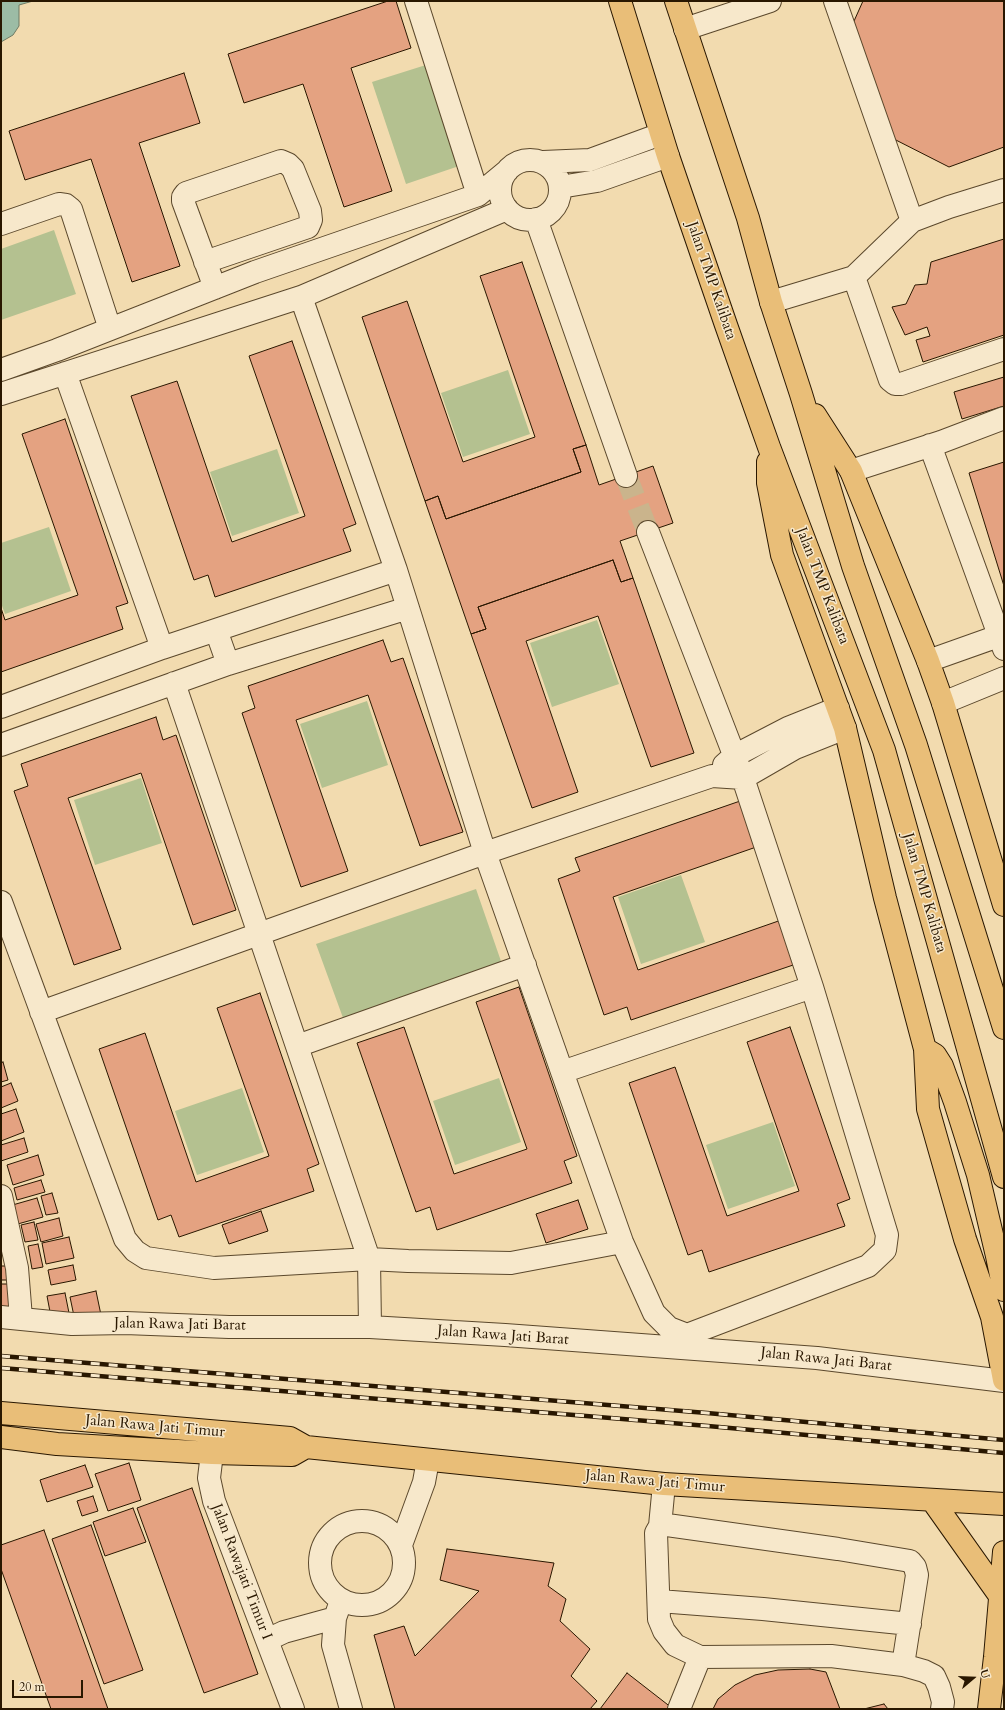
<!DOCTYPE html>
<html>
<head>
<meta charset="utf-8">
<style>
  body { margin:0 }
  #map { position:relative; width:1005px; height:1710px; overflow:hidden; background:#f2dbaf; font-family:Cardo,serif }
  canvas { display:block }
  .frame { position:absolute; inset:0; border:2px solid #291700; pointer-events:none }
  .north { position:absolute; left:953px; top:1658px; width:40px; height:40px; -webkit-text-stroke:3px #f7e8cb; paint-order:stroke; rotate:71deg; font-size:11px; font-weight:700; line-height:16px; text-align:center; color:#291700 }
  .north::after { content:''; display:block; margin:auto; width:14px; height:18px; background:#291700; clip-path:polygon(50% 0,100% 100%,50% 72%,0 100%) }
  .scale { position:absolute; left:12px; top:1680px; width:71px; height:18px; box-sizing:border-box; border:2px solid #291700; border-top:0; padding-left:5px; font-size:12px; line-height:14px; white-space:nowrap; color:#291700; -webkit-text-stroke:3px #f7e8cb; paint-order:stroke }
</style>
</head>
<body>
<div id="map">
<canvas width="1005" height="1710"></canvas>
<div class="frame"></div>
<div class="north">U</div>
<div class="scale">20 m</div>
</div>
<script>
const c = document.querySelector('canvas').getContext('2d');
c.lineJoin = 'round';
function fillPath(path, color) {
  c.fillStyle = color;
  c.fill(path, 'evenodd');
}
function poly(rows) {
  const path = new Path2D();
  for (const r of rows) {
    if (r.length === 3) {
      path.moveTo(r[0] + r[2], r[1]);
      path.arc(r[0], r[1], r[2], 0, 2 * Math.PI);
      continue;
    }
    path.moveTo(r[0], r[1]);
    for (let i = 2; i < r.length; i += 2) path.lineTo(r[i], r[i + 1]);
  }
  return path;
}
function strokePath(path, color, width, dash) {
  c.strokeStyle = color;
  c.lineWidth = width;
  c.lineCap = dash ? 'butt' : 'round';
  c.setLineDash(dash || []);
  c.stroke(path);
}
function write(font, color, halo, rows, align = 'center') {
  c.font = font + ' Cardo,serif';
  c.lineWidth = 3;
  c.setLineDash([]);
  c.textBaseline = 'middle';
  c.strokeStyle = halo;
  c.fillStyle = color;
  for (const [text, x, y, turn = 0] of rows) {
    c.save();
    c.translate(x, y);
    c.rotate((+turn || 0) * Math.PI / 180);
    c.textAlign = isNaN(turn) ? turn : align;
    if (halo) c.strokeText(text, 0, 0);
    c.fillText(text, 0, 0);
    c.restore();
  }
}
fillPath(poly([
  [429,64,462,165,406,184,372,82],
  [54,230,76,294,1,320,1,249],
  [508,370,530,434,463,457,441,393],
  [277,449,299,513,232,536,210,472],
  [49,527,71,591,5,614,1,603,1,543],
  [597,620,619,684,552,707,530,643],
  [367,701,388,765,322,788,300,724],
  [141,778,162,843,95,865,74,800],
  [681,875,705,942,641,964,618,897],
  [476,889,503,967,346,1026,316,944],
  [499,1078,521,1142,455,1165,433,1101],
  [242,1088,264,1152,197,1175,175,1111],
  [773,1122,795,1186,728,1209,706,1145]
]), '#b4c190');
const water = poly([
  [1,1,33,1,19,5,19,26,13,35,1,42,1,1]
]);
fillPath(water, '#9cbca5');
strokePath(water, '#6e7a63', 1);
const building = poly([
  [388,1,396,1,411,48,351,68,392,191,344,207,303,84,244,103,228,54,388,1],
  [863,1,1004,1,1004,147,949,167,886,135,850,30,863,1],
  [184,73,200,123,139,143,180,266,132,282,91,159,25,180,9,131,184,73],
  [1004,239,1004,335,923,362,916,340,930,336,927,327,905,335,892,307,906,304,915,285,927,284,931,262,1004,239],
  [522,262,586,445,573,449,581,472,446,519,438,496,425,501,362,317,407,301,463,462,535,437,480,276,522,262],
  [292,341,356,524,343,529,351,551,215,597,208,575,194,580,131,396,177,381,232,542,305,516,249,356,292,341],
  [1004,377,1004,406,962,419,954,392,1004,377],
  [65,419,128,603,116,607,123,629,1,672,1,608,5,620,78,595,22,434,65,419],
  [586,445,599,485,653,466,673,523,620,541,633,578,621,582,613,560,478,607,486,629,471,634,425,501,438,496,446,519,581,472,573,449,586,445],
  [1004,462,1004,586,969,473,1004,462],
  [613,560,621,582,633,578,694,753,651,767,598,616,526,641,578,792,532,808,471,634,486,629,478,607,613,560],
  [383,640,391,662,403,658,463,832,420,846,368,695,296,720,348,871,301,887,242,713,255,708,248,686,383,640],
  [156,717,163,740,176,735,236,910,193,925,141,773,68,798,121,949,74,965,14,791,28,786,21,764,156,717],
  [746,799,762,845,613,897,638,970,787,918,802,962,631,1020,627,1007,604,1015,558,879,580,871,575,858,746,799],
  [519,987,577,1156,564,1161,572,1183,437,1230,430,1207,416,1212,357,1043,404,1027,454,1174,527,1149,476,1002,519,987],
  [260,993,319,1164,307,1169,314,1191,179,1237,171,1215,158,1220,99,1049,145,1033,196,1182,269,1156,217,1008,260,993],
  [790,1027,850,1199,837,1204,845,1226,709,1272,702,1250,688,1255,629,1083,675,1067,727,1216,799,1191,747,1042,790,1027],
  [3,1062,8,1080,1,1082,1,1063,3,1062],
  [11,1083,18,1101,1,1108,1,1087,11,1083],
  [16,1109,24,1132,1,1141,1,1114,16,1109],
  [24,1138,28,1152,1,1161,1,1145,24,1138],
  [38,1155,44,1175,13,1185,7,1165,38,1155],
  [41,1180,45,1192,17,1200,14,1188,41,1180],
  [52,1193,58,1213,46,1215,41,1196,52,1193],
  [37,1198,43,1217,14,1225,9,1206,37,1198],
  [578,1200,588,1229,546,1243,536,1214,578,1200],
  [261,1211,268,1231,229,1244,222,1225,261,1211],
  [59,1218,63,1236,41,1242,36,1224,59,1218],
  [34,1222,38,1240,25,1242,21,1225,34,1222],
  [69,1237,74,1258,46,1264,42,1243,69,1237],
  [38,1244,43,1267,32,1269,28,1246,38,1244],
  [73,1265,76,1280,51,1285,48,1270,73,1265],
  [1,1266,8,1266,8,1280,1,1280,1,1266],
  [1,1284,11,1284,12,1309,1,1309,1,1284],
  [96,1291,101,1315,75,1321,70,1297,96,1291],
  [65,1293,69,1313,51,1317,47,1296,65,1293],
  [129,1463,141,1500,108,1511,95,1474,129,1463],
  [85,1465,93,1487,47,1502,40,1480,85,1465],
  [192,1488,258,1674,204,1693,137,1508,192,1488],
  [93,1496,98,1511,82,1516,77,1501,93,1496],
  [133,1508,146,1542,105,1556,93,1522,133,1508],
  [91,1525,143,1670,104,1684,52,1539,91,1525],
  [44,1530,108,1709,51,1709,1,1569,1,1545,44,1530],
  [447,1549,554,1563,548,1586,566,1599,560,1621,590,1649,571,1676,597,1701,590,1709,395,1709,374,1635,404,1626,415,1656,479,1591,440,1580,447,1549],
  [810,1669,826,1672,840,1709,713,1709,718,1699,735,1685,755,1675,778,1670,810,1669],
  [627,1673,672,1708,672,1709,600,1709,627,1673],
  [884,1704,888,1709,864,1709,884,1704]
]);
fillPath(building, '#e4a281');
strokePath(building, '#291700', 1);
strokePath(poly([
  [626,476,648,532]
]), '#cab48c', 22, [22, 11]);
const minor = poly([
  [416,1,478,195],
  [835,1,912,221],
  [685,29,770,1],
  [530,190,30],
  [543,162,590,160,661,134],
  [560,187,597,181,668,156],
  [536,219,626,476],
  [1,224,59,204,66,205,71,209,110,329],
  [205,262,308,227,311,220,310,211,293,169,288,164,281,161,186,193,183,197,183,201,215,288],
  [854,277,890,380,895,384,901,384,1004,349],
  [301,297,396,570,485,853,622,1242,654,1313,669,1328,687,1335,868,1266,885,1250,887,1235,812,987,743,778,648,532],
  [771,302,854,277,912,221,949,207,1004,190],
  [1,370,57,350,255,272,478,195,507,171],
  [65,373,162,648],
  [1,394,301,297,507,209],
  [930,445,1004,649],
  [851,471,941,442,1004,418],
  [216,630,228,664],
  [928,661,1004,634],
  [174,683,369,1259,370,1327],
  [943,703,1004,678],
  [1,707,162,648,396,570],
  [1,745,228,664,408,608],
  [724,765,734,756,788,728,838,708],
  [1,902,125,1239,135,1251,146,1258,214,1268,369,1259,408,1261,511,1263,622,1242],
  [41,1012,485,853,712,776,743,778,795,748,845,728],
  [297,1046,525,965],
  [562,1072,812,987],
  [1,1196,17,1268,21,1318],
  [1,1317,72,1324,125,1323,229,1327,370,1327,505,1335,817,1358,1004,1381],
  [211,1433,212,1453,209,1478,214,1501,293,1709],
  [362,1563,42],
  [660,1526,664,1484],
  [401,1545,424,1482,428,1460],
  [341,1601,335,1618,333,1645,351,1709],
  [659,1601,763,1609,910,1624],
  [267,1640,284,1632,335,1618],
  [700,1657,675,1645,664,1631,659,1619,656,1533,660,1526,667,1525,838,1549,910,1561,915,1567,917,1575,903,1665],
  [679,1709,700,1657,831,1656,903,1665,924,1671,934,1676,939,1687,943,1702,942,1709]
]);
const major = poly([
  [620,1,668,156,726,325,769,447,884,750,1004,1177],
  [676,1,748,218,771,302,801,394,853,566,916,745,1004,1028],
  [815,415,851,471,928,661,943,703,1004,905],
  [768,462,768,483,782,555,845,728,885,898,925,1049,928,1109,965,1239,992,1317,1004,1380],
  [925,1049,935,1055,942,1066,955,1102,978,1175,997,1256,1004,1290],
  [1,1413,290,1438,306,1447,664,1484,1004,1504],
  [1,1437,57,1444,212,1453,292,1455,306,1447],
  [932,1500,1000,1596],
  [989,1709,995,1657,1004,1552]
]);
strokePath(minor, '#5b482c', 24);
strokePath(major, '#291700', 24);
strokePath(minor, '#f7e8cb', 22);
strokePath(major, '#e9be78', 22);
const rail = poly([
  [1,1356,707,1413,1004,1440],
  [1,1368,708,1426,1004,1453]
]);
strokePath(rail, '#291700', 4.5);
strokePath(rail, '#f7e8cb', 3, [9]);
write('15px', '#291700', '#f7e8cb', [
  ["Jalan TMP Kalibata",711,281,71],
  ["Jalan TMP Kalibata",822,586,69],
  ["Jalan TMP Kalibata",924,893,74],
  ["Jalan Rawa Jati Barat",180,1325,1],
  ["Jalan Rawa Jati Barat",503,1336,4],
  ["Jalan Rawa Jati Barat",826,1360,6],
  ["Jalan Rawa Jati Timur",155,1427,5],
  ["Jalan Rawa Jati Timur",655,1482,5],
  ["Jalan Rawajati Timur I",241,1572,69]
]);
</script>
</body>
</html>
